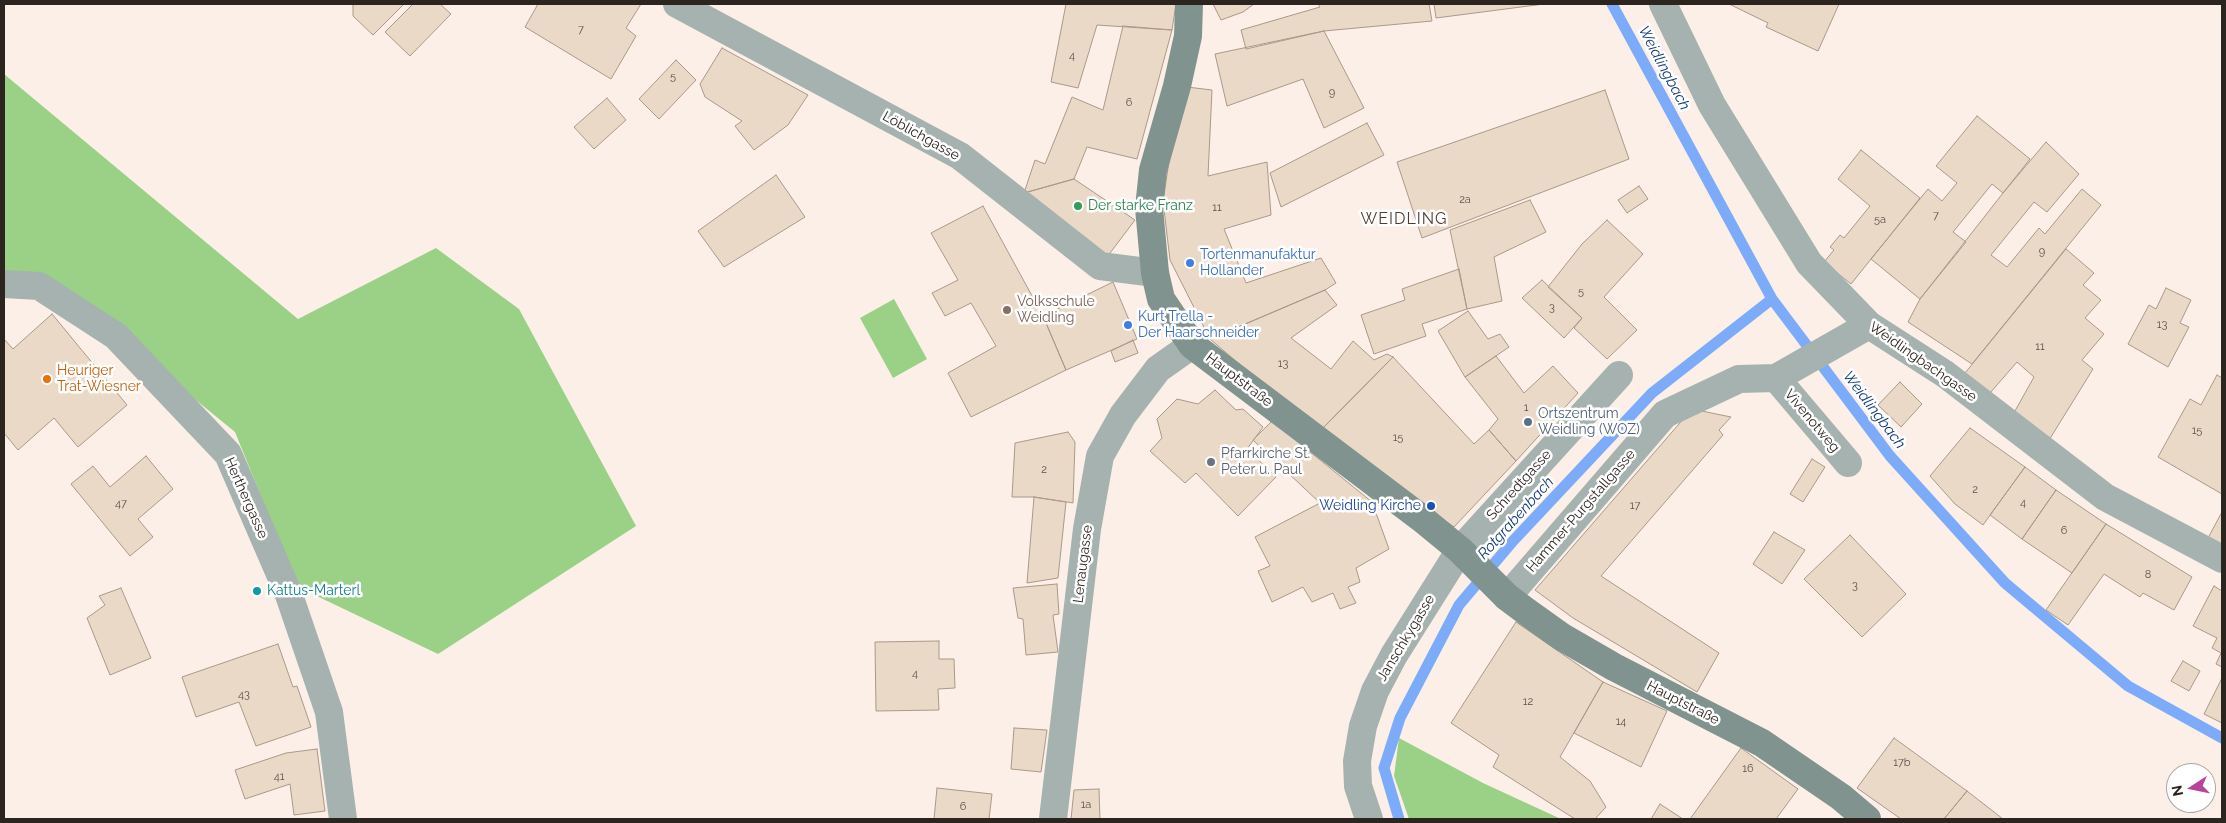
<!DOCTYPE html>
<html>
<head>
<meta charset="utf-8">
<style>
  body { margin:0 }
  #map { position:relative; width:2226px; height:823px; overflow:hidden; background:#fcefe7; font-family:Raleway,sans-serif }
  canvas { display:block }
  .frame { position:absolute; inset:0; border:5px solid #2c241f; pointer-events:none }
  .north { position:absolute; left:2166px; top:763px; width:50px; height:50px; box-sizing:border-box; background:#fff; border:1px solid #aba7a5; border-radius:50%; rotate:259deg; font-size:14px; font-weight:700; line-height:20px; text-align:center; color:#2c241f }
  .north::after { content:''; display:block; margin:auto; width:18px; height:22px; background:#b8439c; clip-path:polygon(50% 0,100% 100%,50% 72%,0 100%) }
</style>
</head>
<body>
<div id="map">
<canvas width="2226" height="823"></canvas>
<div class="frame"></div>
<div class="north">N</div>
</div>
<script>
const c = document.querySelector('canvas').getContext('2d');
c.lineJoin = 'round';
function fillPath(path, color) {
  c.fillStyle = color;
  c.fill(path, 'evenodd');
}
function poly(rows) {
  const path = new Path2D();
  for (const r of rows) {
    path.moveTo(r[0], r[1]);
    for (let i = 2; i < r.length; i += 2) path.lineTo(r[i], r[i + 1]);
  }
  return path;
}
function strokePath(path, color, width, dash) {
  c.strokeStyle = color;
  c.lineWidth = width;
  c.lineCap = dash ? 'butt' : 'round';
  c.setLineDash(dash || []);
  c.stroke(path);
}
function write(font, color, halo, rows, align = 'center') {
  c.font = font + ' Raleway,sans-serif';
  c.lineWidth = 5;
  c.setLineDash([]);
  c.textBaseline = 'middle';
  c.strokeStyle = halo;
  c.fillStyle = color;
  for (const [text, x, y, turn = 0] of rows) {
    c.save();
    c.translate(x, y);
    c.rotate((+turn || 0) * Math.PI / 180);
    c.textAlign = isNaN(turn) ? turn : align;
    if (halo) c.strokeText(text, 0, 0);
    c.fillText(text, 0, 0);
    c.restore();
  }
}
fillPath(poly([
  [4,74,298,319,436,248,519,309,636,526,438,654,298,587,235,432,43,275,4,273],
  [894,299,927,359,893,378,860,318],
  [1399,738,1483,783,1561,819,1409,819,1394,776]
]), '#9ad186');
strokePath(poly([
  [1612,4,1772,299,1890,456,2005,583,2128,686,2222,738],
  [1399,819,1384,768,1400,718,1459,605,1513,541,1652,393,1772,299]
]), '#7cabf9', 11);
const building = poly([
  [353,4,404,4,373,35,353,16,353,4],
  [413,4,440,4,451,14,410,56,385,32,413,4],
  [538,4,641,4,626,28,636,36,611,79,525,27,538,4],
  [1066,4,1176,4,1172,30,1097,25,1078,88,1051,82,1066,4],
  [1213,4,1254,4,1243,12,1221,20,1213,4],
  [1318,4,1429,4,1432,21,1324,31,1246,49,1241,30,1320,7,1318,4],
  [1434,4,1544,4,1436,18,1434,4],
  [1729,4,1839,4,1818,51,1766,27,1768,23,1729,4],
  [1123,26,1172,30,1137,159,1087,147,1074,179,1024,193,1035,160,1045,164,1072,97,1103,110,1123,26],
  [1324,31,1364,108,1324,128,1303,79,1227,106,1215,54,1324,31],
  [722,48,808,95,788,125,754,150,735,126,742,121,705,97,700,84,722,48],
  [676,60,696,80,659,119,639,99,676,60],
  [1187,87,1212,90,1208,176,1267,162,1271,215,1224,229,1246,283,1321,258,1336,283,1325,290,1210,339,1170,260,1163,201,1172,142,1187,87],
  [1605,90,1629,159,1422,238,1397,162,1605,90],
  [607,98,626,120,594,149,574,127,607,98],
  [1977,116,2030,159,2003,193,1992,184,1953,232,1966,242,1920,299,1871,259,1928,189,1942,201,1957,183,1936,166,1977,116],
  [1367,123,1384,155,1281,207,1270,173,1367,123],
  [2046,142,2079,174,2047,212,2034,202,1991,255,2007,267,2039,228,2045,234,2082,189,2101,205,1972,364,1908,322,1920,299,2003,193,2046,142],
  [1861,150,1920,198,1851,284,1824,262,1834,250,1830,247,1840,235,1844,238,1870,206,1838,179,1861,150],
  [776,175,805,217,724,267,698,231,776,175],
  [1074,179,1135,220,1107,257,1024,193,1074,179],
  [1639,186,1648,199,1627,213,1618,200,1639,186],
  [1530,200,1546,232,1494,257,1502,301,1467,309,1450,230,1530,200],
  [983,206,1043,316,1066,370,971,417,948,373,996,346,971,303,945,316,932,293,958,280,931,233,983,206],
  [1607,220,1643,254,1604,297,1637,330,1607,359,1574,328,1582,318,1548,287,1582,244,1607,220],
  [2066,249,2094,273,2083,285,2101,300,2085,318,2104,334,2082,360,2093,369,2046,445,2011,418,2034,377,2017,362,1990,393,1965,373,2066,249],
  [1459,269,1467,309,1422,324,1426,336,1374,354,1361,315,1405,300,1402,289,1459,269],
  [1542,280,1582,318,1564,338,1522,298,1542,280],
  [1113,282,1137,339,1066,370,1043,316,1113,282],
  [2166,288,2191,300,2180,323,2189,327,2168,367,2128,344,2149,305,2156,309,2166,288],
  [1325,290,1337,305,1291,338,1331,369,1353,341,1374,360,1387,354,1393,357,1319,432,1210,339,1325,290],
  [1468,311,1488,339,1500,334,1509,347,1465,377,1438,331,1468,311],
  [52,314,127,405,78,447,54,418,18,450,4,433,4,339,13,349,52,314],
  [1133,340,1138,353,1115,362,1111,351,1133,340],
  [1496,356,1524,393,1553,366,1578,393,1516,461,1489,430,1498,419,1465,377,1496,356],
  [1393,357,1474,444,1489,430,1516,461,1454,527,1319,432,1393,357],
  [2217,375,2222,378,2222,494,2158,457,2190,399,2201,405,2217,375],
  [1900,382,1922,404,1901,427,1878,405,1900,382],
  [1215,390,1236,410,1243,409,1263,427,1247,449,1276,477,1238,516,1196,473,1185,483,1150,451,1162,438,1157,419,1177,399,1198,404,1215,390],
  [1692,409,1731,417,1719,430,1723,435,1601,576,1719,653,1697,692,1573,618,1535,590,1692,409],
  [1272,421,1372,502,1389,549,1356,568,1360,582,1348,587,1356,603,1340,609,1333,593,1312,602,1303,587,1272,602,1258,571,1270,566,1255,537,1320,503,1253,440,1272,421],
  [1970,428,2025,467,1983,525,1955,504,1930,476,1970,428],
  [1068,432,1075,442,1073,503,1034,497,1012,497,1015,443,1068,432],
  [146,456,173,489,138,519,153,537,130,556,71,484,93,466,110,487,146,456],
  [1812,459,1825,467,1803,502,1790,494,1812,459],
  [2025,467,2056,490,2022,539,1990,515,2025,467],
  [2056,490,2106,524,2072,573,2022,539,2056,490],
  [1034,497,1066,502,1058,578,1027,583,1034,497],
  [2222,512,2222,545,2208,538,2222,512],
  [2106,524,2192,577,2174,610,2143,593,2140,597,2104,574,2068,625,2046,610,2106,524],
  [1774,532,1805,550,1782,584,1753,564,1774,532],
  [1850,535,1906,594,1862,637,1804,579,1850,535],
  [1057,584,1059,614,1053,615,1058,652,1026,655,1023,619,1018,618,1013,588,1057,584],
  [2214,586,2222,591,2222,667,2216,664,2221,653,2212,648,2217,638,2193,626,2214,586],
  [121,588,151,658,110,675,87,618,105,605,99,596,121,588],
  [1516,622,1603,682,1560,757,1590,781,1606,807,1595,819,1575,819,1493,767,1499,755,1451,723,1516,622],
  [939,641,939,659,954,659,955,688,938,689,939,710,876,711,875,642,939,641],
  [278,644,293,687,297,686,311,727,256,746,239,702,196,717,182,677,278,644],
  [2183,661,2200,671,2189,691,2171,681,2183,661],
  [2222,678,2222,723,2204,714,2222,678],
  [1603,682,1667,711,1641,767,1574,733,1603,682],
  [1014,728,1047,730,1041,772,1011,769,1014,728],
  [1894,738,1967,791,1944,819,1901,819,1857,788,1894,738],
  [1741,748,1798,789,1776,819,1690,819,1741,748],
  [317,749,325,811,294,815,290,784,245,799,235,770,286,753,317,749],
  [937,788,992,794,989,819,934,819,937,788],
  [1099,789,1100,819,1071,819,1074,790,1099,789],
  [1967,791,2003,819,1944,819,1967,791],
  [1660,804,1683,819,1651,819,1660,804]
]);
fillPath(building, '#ebd9c8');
strokePath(building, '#aa9889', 1);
strokePath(poly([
  [677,4,960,156,1100,266,1155,273],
  [1663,4,1712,105,1809,263,1869,325,1945,374,2105,497,2222,559],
  [4,284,39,286,116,336,228,454,289,595,329,712,343,819],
  [1776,378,1848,463],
  [1507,597,1665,414,1739,379,1776,378,1869,325],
  [1053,819,1087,529,1100,456,1123,415,1158,369,1192,345],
  [1369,819,1358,786,1357,761,1363,726,1375,691,1394,655,1460,550,1619,375]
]), '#a6b2af', 28);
strokePath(poly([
  [1189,4,1188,36,1177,86,1153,170,1149,208,1155,273,1161,299,1192,345,1421,518,1460,550,1507,597,1527,612,1562,637,1614,667,1762,743,1841,797,1867,819]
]), '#81938f', 28);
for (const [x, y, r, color] of [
  [1078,206,5,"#2e9e5b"],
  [1190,263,5,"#3f7fe0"],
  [1007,310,5,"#8d6e63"],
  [1128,325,5,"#3f7fe0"],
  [47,379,5,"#e8710a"],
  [1528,422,5,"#5c6f8a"],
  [1211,462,5,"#6b7280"],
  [1431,506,5,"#1a4fb4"],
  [257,591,5,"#0f9aa8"]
]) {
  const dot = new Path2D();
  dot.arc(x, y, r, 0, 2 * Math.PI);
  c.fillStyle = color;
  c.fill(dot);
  strokePath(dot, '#fff', 2);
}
write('11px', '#5c5149', null, [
  ["7",581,30],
  ["4",1072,56],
  ["5",673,77],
  ["9",1332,93],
  ["6",1129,103],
  ["2a",1465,200],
  ["11",1217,208],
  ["7",1936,216],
  ["5a",1880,220],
  ["9",2042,252],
  ["5",1581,292],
  ["3",1552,308],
  ["13",2162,325],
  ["11",2040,347],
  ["13",1283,364],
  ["1",1526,408],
  ["15",2197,431],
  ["15",1398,438],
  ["2",1044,470],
  ["2",1975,490],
  ["4",2023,503],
  ["47",121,504],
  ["17",1635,506],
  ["6",2064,531],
  ["8",2148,575],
  ["3",1855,586],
  ["4",915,674],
  ["43",244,695],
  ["12",1528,702],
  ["14",1621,722],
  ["17b",1902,763],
  ["16",1748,769],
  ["41",279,777],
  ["1a",1086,805],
  ["6",963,807]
]);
write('14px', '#2c241f', '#fff', [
  ["Löblichgasse",921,136,29],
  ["Weidlingbachgasse",1923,362,35],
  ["Hauptstraße",1239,380,37],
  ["Vivenotweg",1812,421,50],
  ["Schredtgasse",1519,485,-48],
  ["Herthergasse",246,498,66],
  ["Hammer-Purgstallgasse",1581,511,-49],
  ["Lenaugasse",1083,564,-83],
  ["Janschkygasse",1406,638,-59],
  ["Hauptstraße",1683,703,27]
]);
write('14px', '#27864d', '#fff', [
  ["Der starke Franz",1088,206]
], 'left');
write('14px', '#366cbe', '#fff', [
  ["Tortenmanufaktur",1200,255],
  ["Hollander",1200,271],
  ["Kurt Trella -",1138,317],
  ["Der Haarschneider",1138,333]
], 'left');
write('14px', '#785e54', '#fff', [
  ["Volksschule",1017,302],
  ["Weidling",1017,318]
], 'left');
write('14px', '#c56008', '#fff', [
  ["Heuriger",57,371],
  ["Trat-Wiesner",57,387]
], 'left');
write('14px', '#4e5e75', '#fff', [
  ["Ortszentrum",1538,414],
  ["Weidling (WOZ)",1538,430]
], 'left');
write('14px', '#5b616d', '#fff', [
  ["Pfarrkirche St.",1221,454],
  ["Peter u. Paul",1221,470]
], 'left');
write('14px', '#164399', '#fff', [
  ["Weidling Kirche",1421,506]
], 'right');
write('14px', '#0d838f', '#fff', [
  ["Kattus-Marterl",267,591]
], 'left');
write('italic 15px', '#0f397c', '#fff', [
  ["Weidlingbach",1664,68,62],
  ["Weidlingbach",1874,410,53],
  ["Rotgrabenbach",1516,518,-48]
]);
c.letterSpacing = '1px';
write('16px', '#4f3d33', '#fff', [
  ["WEIDLING",1404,219]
]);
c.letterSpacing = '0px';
</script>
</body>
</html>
